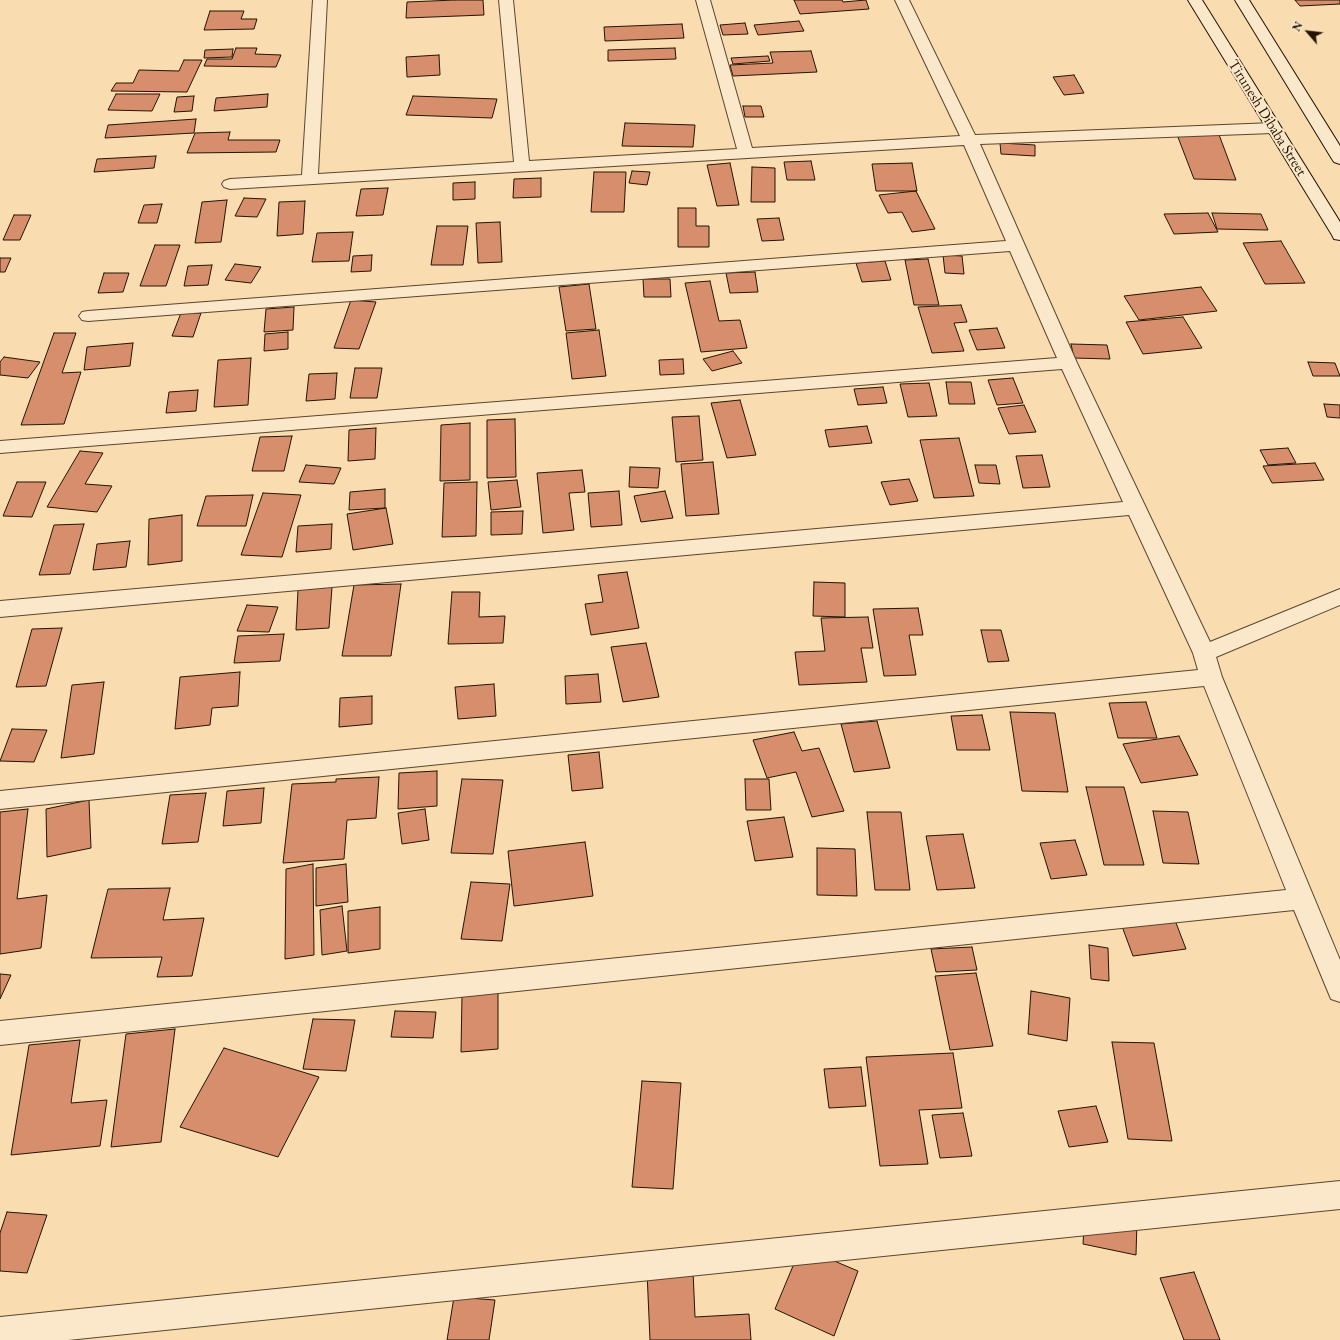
<!DOCTYPE html>
<html>
<head>
<meta charset="utf-8">
<style>
  body { margin:0 }
  #map { position:relative; width:1340px; height:1340px; overflow:hidden; background:#f9dcaf; font-family:"EB Garamond",serif }
  canvas { display:block }
  .north { position:absolute; left:1288px; top:12px; width:40px; height:40px; -webkit-text-stroke:3px #fbe8cb; paint-order:stroke; rotate:298deg; font-size:11px; font-weight:700; line-height:16px; text-align:center; color:#251401 }
  .north::after { content:''; display:block; margin:auto; width:14px; height:18px; background:#251401; clip-path:polygon(50% 0,100% 100%,50% 72%,0 100%) }
</style>
</head>
<body>
<div id="map">
<canvas width="1340" height="1340"></canvas>
<div class="north">N</div>
</div>
<script>
const c = document.querySelector('canvas').getContext('2d');
c.lineJoin = 'round';
function fillPath(path, color) {
  c.fillStyle = color;
  c.fill(path, 'evenodd');
}
function poly(rows) {
  const path = new Path2D();
  for (const r of rows) {
    path.moveTo(r[0], r[1]);
    for (let i = 2; i < r.length; i += 2) path.lineTo(r[i], r[i + 1]);
  }
  return path;
}
function strokePath(path, color, width, dash) {
  c.strokeStyle = color;
  c.lineWidth = width;
  c.lineCap = dash ? 'butt' : 'round';
  c.setLineDash(dash || []);
  c.stroke(path);
}
function write(font, color, halo, rows, align = 'center') {
  c.font = font + ' "EB Garamond",serif';
  c.lineWidth = 4;
  c.setLineDash([]);
  c.textBaseline = 'middle';
  c.strokeStyle = halo;
  c.fillStyle = color;
  for (const [text, x, y, turn = 0] of rows) {
    c.save();
    c.translate(x, y);
    c.rotate((+turn || 0) * Math.PI / 180);
    c.textAlign = isNaN(turn) ? turn : align;
    if (halo) c.strokeText(text, 0, 0);
    c.fillText(text, 0, 0);
    c.restore();
  }
}
const building = poly([
  [455,0,483,0,484,15,406,18,407,2,455,0],
  [794,0,842,0,843,2,866,0,869,9,800,14,794,0],
  [1295,0,1340,0,1340,4,1300,6,1295,0],
  [210,11,244,11,241,19,257,19,254,29,204,30,210,11],
  [799,21,804,31,758,35,754,25,799,21],
  [745,23,748,34,723,35,720,25,745,23],
  [682,24,684,38,605,41,604,27,682,24],
  [236,48,257,48,255,54,281,55,276,67,204,66,207,59,232,59,236,48],
  [675,48,676,59,608,61,608,50,675,48],
  [233,49,232,57,204,58,205,50,233,49],
  [811,51,817,72,733,76,730,65,773,63,770,52,811,51],
  [439,55,440,75,407,77,406,57,439,55],
  [768,56,770,61,733,64,731,58,768,56],
  [184,60,202,60,187,92,111,91,116,83,133,83,139,70,179,71,184,60],
  [1074,75,1084,93,1064,95,1053,77,1074,75],
  [116,94,160,94,152,111,108,110,116,94],
  [268,94,267,107,214,111,216,98,268,94],
  [194,96,192,111,174,112,177,97,194,96],
  [413,96,497,99,492,118,406,115,413,96],
  [743,106,761,106,764,117,745,117,743,106],
  [196,119,194,133,105,138,108,125,196,119],
  [625,123,695,125,693,147,622,146,625,123],
  [230,132,228,140,280,140,276,152,187,153,195,133,230,132],
  [1176,132,1218,132,1236,180,1194,179,1176,132],
  [1000,143,1035,145,1035,156,1001,154,1000,143],
  [156,156,154,168,94,172,97,159,156,156],
  [811,161,815,180,787,180,784,162,811,161],
  [730,163,739,205,717,206,707,165,730,163],
  [912,163,917,191,876,191,872,164,912,163],
  [752,167,775,168,775,202,751,202,752,167],
  [632,171,650,172,647,185,629,183,632,171],
  [594,172,626,172,624,212,591,212,594,172],
  [541,178,541,197,513,198,514,179,541,178],
  [475,182,475,199,453,200,453,183,475,182],
  [388,188,383,215,356,216,361,189,388,188],
  [916,191,935,229,912,232,902,212,888,213,879,195,916,191],
  [244,198,266,199,257,217,235,216,244,198],
  [227,200,221,242,195,243,202,202,227,200],
  [305,201,303,234,277,236,279,202,305,201],
  [162,204,157,223,138,223,144,205,162,204],
  [678,208,696,208,696,226,709,226,709,247,678,247,678,208],
  [1208,213,1218,232,1174,234,1164,214,1208,213],
  [1212,213,1261,214,1268,230,1217,229,1212,213],
  [14,215,31,215,20,240,3,240,14,215],
  [779,218,784,240,762,241,757,219,779,218],
  [500,222,502,262,478,263,476,223,500,222],
  [437,226,468,226,463,265,431,265,437,226],
  [353,232,349,261,312,262,317,233,353,232],
  [1281,241,1305,283,1265,284,1243,243,1281,241],
  [155,245,180,245,166,286,140,286,155,245],
  [372,255,371,271,351,272,353,256,372,255],
  [943,255,962,256,964,274,945,273,943,255],
  [0,258,11,258,5,272,0,272,0,258],
  [928,259,939,305,914,305,905,260,928,259],
  [885,261,891,280,862,282,856,263,885,261],
  [235,264,261,267,251,283,225,280,235,264],
  [212,265,208,285,184,286,188,266,212,265],
  [755,272,758,292,730,293,726,273,755,272],
  [104,273,129,273,123,292,98,293,104,273],
  [643,279,670,279,671,297,644,297,643,279],
  [710,281,719,321,740,320,747,348,701,352,685,283,710,281],
  [589,284,596,329,566,331,559,287,589,284],
  [1201,287,1217,311,1139,320,1124,296,1201,287],
  [351,300,376,302,359,349,334,348,351,300],
  [961,305,967,322,954,323,964,351,932,353,918,307,961,305],
  [294,307,293,330,264,332,266,309,294,307],
  [181,313,201,313,193,337,172,336,181,313],
  [1183,317,1202,348,1143,354,1126,322,1183,317],
  [997,328,1005,348,977,350,969,330,997,328],
  [599,330,606,376,572,379,566,333,599,330],
  [288,332,288,349,264,351,265,334,288,332],
  [54,333,76,333,62,373,81,372,64,424,21,425,54,333],
  [133,343,130,366,84,370,87,347,133,343],
  [1071,344,1107,345,1110,359,1074,358,1071,344],
  [733,351,742,363,712,371,703,359,733,351],
  [4,357,40,362,28,378,0,375,0,362,4,357],
  [251,358,248,405,214,407,218,360,251,358],
  [683,359,684,374,660,375,659,360,683,359],
  [1308,362,1335,363,1340,376,1313,376,1308,362],
  [355,368,382,368,377,398,350,398,355,368],
  [337,373,335,399,306,401,309,374,337,373],
  [1013,378,1023,403,997,405,988,380,1013,378],
  [946,382,971,382,975,404,949,404,946,382],
  [929,383,937,416,908,417,900,384,929,383],
  [883,387,887,403,858,405,854,389,883,387],
  [198,390,196,411,166,413,169,392,198,390],
  [740,400,756,455,727,458,711,403,740,400],
  [1324,404,1340,405,1340,418,1327,417,1324,404],
  [1024,405,1036,432,1009,434,998,408,1024,405],
  [699,416,703,460,676,462,672,417,699,416],
  [515,419,516,477,487,478,487,420,515,419],
  [470,423,470,480,440,481,441,425,470,423],
  [867,426,872,443,829,447,825,430,867,426],
  [376,428,375,459,348,461,349,430,376,428],
  [292,436,284,471,252,471,260,437,292,436],
  [959,438,974,496,934,498,920,440,959,438],
  [1288,448,1296,463,1268,465,1260,450,1288,448],
  [80,451,103,453,85,484,112,486,97,512,47,507,80,451],
  [1042,455,1050,487,1023,488,1016,456,1042,455],
  [713,462,719,514,686,516,681,464,713,462],
  [1315,463,1324,480,1272,483,1263,466,1315,463],
  [306,465,341,468,334,484,299,482,306,465],
  [975,465,996,465,1000,484,979,483,975,465],
  [630,467,660,468,658,488,629,487,630,467],
  [582,470,585,492,569,493,574,530,543,533,537,473,582,470],
  [909,479,918,501,890,505,881,482,909,479],
  [517,480,521,507,491,510,488,482,517,480],
  [17,482,46,482,32,517,3,516,17,482],
  [477,482,476,536,442,537,444,483,477,482],
  [385,489,385,508,349,510,350,492,385,489],
  [619,491,622,525,591,527,588,493,619,491],
  [665,491,673,518,641,522,634,496,665,491],
  [263,493,301,495,282,557,241,555,263,493],
  [253,495,246,526,197,526,206,496,253,495],
  [386,508,393,544,353,550,347,514,386,508],
  [523,511,522,534,491,535,491,512,523,511],
  [182,515,182,561,148,565,149,519,182,515],
  [84,524,70,574,39,575,54,525,84,524],
  [332,524,331,549,296,552,298,526,332,524],
  [130,541,126,567,93,570,97,544,130,541],
  [627,572,639,628,591,635,585,604,603,602,598,575,627,572],
  [814,582,845,583,845,617,813,616,814,582],
  [401,584,391,656,342,656,354,585,401,584],
  [332,587,329,628,296,630,298,590,332,587],
  [452,592,480,592,479,617,505,616,503,643,448,644,452,592],
  [247,605,278,607,269,632,237,631,247,605],
  [918,608,923,635,909,635,916,675,884,676,873,609,918,608],
  [868,617,873,648,861,648,867,682,799,685,795,652,825,651,821,618,868,617],
  [62,628,46,686,16,687,32,629,62,628],
  [981,630,1001,630,1009,661,988,662,981,630],
  [284,634,280,661,234,663,238,636,284,634],
  [646,643,659,697,623,702,611,647,646,643],
  [240,672,238,706,212,708,210,725,175,729,180,677,240,672],
  [598,674,601,702,566,704,565,676,598,674],
  [104,682,94,754,61,758,72,685,104,682],
  [494,684,496,716,458,719,455,687,494,684],
  [372,696,372,724,339,727,340,698,372,696],
  [1146,702,1157,738,1118,738,1109,703,1146,702],
  [1010,712,1055,713,1068,792,1022,791,1010,712],
  [982,715,990,750,957,750,951,716,982,715],
  [877,721,890,768,854,772,841,724,877,721],
  [12,729,47,730,34,762,0,761,12,729],
  [794,732,802,751,819,748,844,811,812,817,796,772,767,778,753,740,794,732],
  [1179,736,1198,775,1141,783,1123,744,1179,736],
  [599,752,603,788,572,791,568,755,599,752],
  [437,771,437,806,398,809,399,773,437,771],
  [379,777,376,818,347,820,344,859,283,863,292,784,336,782,336,779,379,777],
  [462,779,503,780,493,854,451,853,462,779],
  [745,779,769,779,771,810,746,810,745,779],
  [1086,787,1124,787,1144,865,1104,865,1086,787],
  [264,788,261,823,223,826,227,791,264,788],
  [206,793,198,842,162,844,170,795,206,793],
  [89,800,91,848,47,857,46,809,89,800],
  [28,809,17,899,47,895,41,948,0,954,0,812,28,809],
  [425,809,429,840,402,844,398,813,425,809],
  [1153,811,1188,812,1199,864,1163,863,1153,811],
  [867,812,901,812,910,890,875,890,867,812],
  [784,817,793,857,755,861,747,821,784,817],
  [963,834,975,888,937,890,926,836,963,834],
  [1075,840,1087,875,1051,879,1040,843,1075,840],
  [585,842,593,896,514,906,508,851,585,842],
  [817,848,855,849,857,896,817,895,817,848],
  [313,864,314,955,285,959,286,869,313,864],
  [346,864,348,902,316,906,316,868,346,864],
  [471,882,510,884,502,941,461,939,471,882],
  [170,888,163,920,204,918,192,976,157,977,162,957,91,958,108,889,170,888],
  [342,906,347,951,322,955,320,910,342,906],
  [380,907,380,949,348,953,348,911,380,907],
  [1173,915,1186,949,1133,956,1120,921,1173,915],
  [1089,945,1108,948,1109,981,1091,979,1089,945],
  [972,947,977,970,936,972,931,949,972,947],
  [976,973,993,1046,950,1050,935,976,976,973],
  [0,974,11,975,0,999,0,974],
  [1031,991,1070,998,1067,1041,1028,1034,1031,991],
  [498,993,498,1049,461,1052,462,995,498,993],
  [395,1011,436,1012,433,1038,391,1037,395,1011],
  [313,1019,355,1020,346,1071,303,1069,313,1019],
  [175,1029,161,1142,111,1147,126,1034,175,1029],
  [80,1040,71,1103,107,1100,100,1146,11,1155,29,1045,80,1040],
  [1112,1042,1154,1043,1172,1141,1128,1139,1112,1042],
  [224,1048,319,1077,278,1157,180,1127,224,1048],
  [953,1053,962,1108,919,1110,928,1164,880,1166,866,1057,953,1053],
  [861,1067,866,1106,829,1108,824,1069,861,1067],
  [642,1081,681,1083,673,1189,632,1187,642,1081],
  [1096,1106,1108,1142,1069,1147,1058,1111,1096,1106],
  [963,1113,972,1156,940,1158,932,1115,963,1113],
  [7,1212,47,1215,27,1273,0,1271,0,1233,7,1212],
  [1085,1212,1137,1221,1136,1255,1083,1244,1085,1212],
  [801,1247,858,1271,834,1336,775,1309,801,1247],
  [693,1270,695,1317,749,1314,751,1340,650,1340,647,1272,693,1270],
  [1194,1272,1220,1340,1184,1340,1160,1278,1194,1272],
  [454,1297,495,1300,489,1340,447,1340,454,1297]
]);
fillPath(building, '#d78e6c');
strokePath(building, '#251401', 1);
const street = poly([
  [313,0,327,0,318,174,514,162,499,0,513,0,529,161,737,149,696,0,710,0,752,148,960,136,895,0,909,0,975,135,1273,123,1278,125,1281,128,1278,131,1273,133,980,144,1077,363,1210,642,1340,589,1340,605,1216,657,1222,677,1340,960,1340,1002,1331,999,1294,910,0,1045,0,1021,1286,890,1204,686,0,809,0,791,1198,670,1193,653,1129,515,0,617,0,601,1123,502,1062,369,0,453,0,441,1057,358,1010,251,88,321,82,320,79,316,82,312,88,311,1006,241,964,145,230,189,224,187,222,184,224,181,230,179,302,175,313,0],
  [1340,1181,1340,1209,68,1340,0,1340,0,1317,1340,1181]
]);
const secondary = poly([
  [1188,0,1202,0,1340,222,1340,240,1334,239,1332,235,1188,0],
  [1235,0,1249,0,1340,146,1340,164,1334,162,1332,159,1235,0]
]);
strokePath(street, '#5a462c', 2);
strokePath(secondary, '#251401', 2);
fillPath(street, '#fbe8cb');
fillPath(secondary, '#fbe8cb');
write('15px', '#251401', '#fbe8cb', [
  ["Tirunesh Dibaba Street",1267,118,58]
]);
</script>
</body>
</html>
